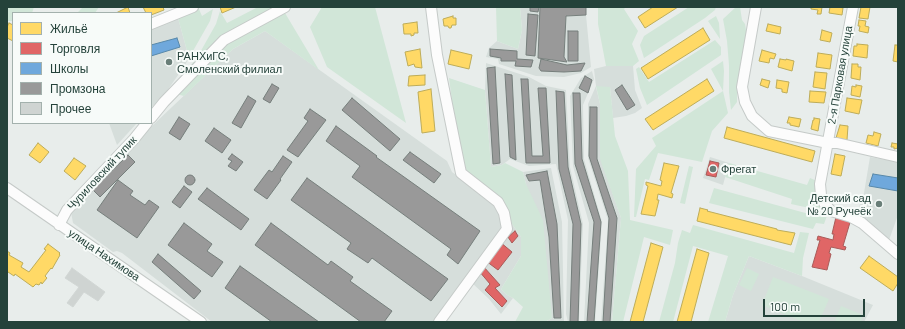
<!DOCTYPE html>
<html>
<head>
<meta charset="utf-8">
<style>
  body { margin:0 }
  #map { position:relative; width:905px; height:329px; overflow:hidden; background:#e8edeb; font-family:Barlow,sans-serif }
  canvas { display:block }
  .frame { position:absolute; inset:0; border:8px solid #24423a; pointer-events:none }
  .legend { position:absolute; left:12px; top:12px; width:140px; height:112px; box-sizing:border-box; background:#f7fbf9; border:1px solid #a3b1ad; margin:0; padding:5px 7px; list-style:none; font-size:12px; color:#24423a }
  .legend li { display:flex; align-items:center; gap:8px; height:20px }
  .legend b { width:20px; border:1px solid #a3b1ad }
  .scale { position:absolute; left:763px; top:299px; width:102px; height:18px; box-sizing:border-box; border:2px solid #24423a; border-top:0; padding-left:5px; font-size:12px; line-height:14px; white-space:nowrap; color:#24423a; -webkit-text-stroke:3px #f7fbf9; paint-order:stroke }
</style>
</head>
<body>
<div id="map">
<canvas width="905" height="329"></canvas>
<div class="frame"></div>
<ul class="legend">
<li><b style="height:11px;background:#ffd966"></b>Жильё</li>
<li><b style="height:11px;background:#e06666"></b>Торговля</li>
<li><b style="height:11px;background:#6fa8dc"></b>Школы</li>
<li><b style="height:11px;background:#999"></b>Промзона</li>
<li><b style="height:11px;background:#cfd4d2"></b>Прочее</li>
</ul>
<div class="scale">100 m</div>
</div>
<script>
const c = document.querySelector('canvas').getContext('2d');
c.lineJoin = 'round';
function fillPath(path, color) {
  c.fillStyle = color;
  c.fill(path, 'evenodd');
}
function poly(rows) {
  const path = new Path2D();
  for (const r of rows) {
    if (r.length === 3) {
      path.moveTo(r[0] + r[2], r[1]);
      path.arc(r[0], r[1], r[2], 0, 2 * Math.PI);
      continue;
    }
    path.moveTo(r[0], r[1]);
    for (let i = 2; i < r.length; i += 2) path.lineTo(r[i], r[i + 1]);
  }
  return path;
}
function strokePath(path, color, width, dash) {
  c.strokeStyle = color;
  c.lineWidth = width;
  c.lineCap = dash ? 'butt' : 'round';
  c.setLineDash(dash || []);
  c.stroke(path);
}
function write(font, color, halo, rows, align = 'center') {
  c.font = font + ' Barlow,sans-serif';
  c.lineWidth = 4;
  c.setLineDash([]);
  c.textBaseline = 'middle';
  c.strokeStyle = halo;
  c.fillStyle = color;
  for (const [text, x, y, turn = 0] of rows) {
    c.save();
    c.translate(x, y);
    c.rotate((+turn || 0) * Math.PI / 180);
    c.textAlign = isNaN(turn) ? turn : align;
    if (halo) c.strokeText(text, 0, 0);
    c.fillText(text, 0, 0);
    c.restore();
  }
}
fillPath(poly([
  [520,7,540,7,538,58,566,62,564,57,566,16,586,15,591,67,581,73,564,77,536,76,499,64,498,59,486,57,489,48,497,41,518,49,522,30],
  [178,18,189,58,185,65,167,91,151,108,151,28],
  [265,31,447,161,452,172,495,203,504,226,437,322,212,322,122,253,117,251,113,252,73,223,71,212,152,126,233,49],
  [486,63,529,77,546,86,566,90,570,167,583,224,579,322,568,322,566,314,568,220,556,164,529,166,510,159,502,165,491,167,485,90],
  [606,66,633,66,635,90,642,108,635,113,626,116,613,118,610,87,596,87,600,104,601,159,621,218,612,322,601,322,608,220,588,158,588,104,596,86,594,69],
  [592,71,594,79,583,105,584,159,602,222,595,322,584,322,589,223,573,166,570,96,581,78],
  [109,123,137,123,117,145],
  [710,157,729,163,723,185,703,178],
  [870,157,898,162,898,215,889,240,856,215,864,193],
  [551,168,562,222,564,322,545,322,552,318,526,184,523,172],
  [512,224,521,237,521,256,501,289,507,295,513,298,501,314,489,299,470,281],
  [749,256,802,276,873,305,864,322,725,322,733,295]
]), '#d6dedb');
fillPath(poly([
  [7,7,34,7,32,13,13,13,13,21,7,21],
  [83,7,99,7,95,13,77,13],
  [196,7,198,7,202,16,213,9,210,21,189,58,178,18],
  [258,7,278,7,223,38,178,82,198,56,216,24,220,11,227,23],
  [322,7,375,7,406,123,327,67,310,27],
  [496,7,520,7,522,30,518,49,497,41],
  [598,7,626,7,624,9,638,31,632,44,639,61,633,66,606,66,598,24],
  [689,7,716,7,715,10,705,18,644,58,640,45,644,36],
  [736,7,740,7,742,20,745,24,747,36,737,85,737,102,731,110,729,92,729,65,727,41,723,19],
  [285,13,319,70,265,31,233,49,184,96,176,94,225,43],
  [716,16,719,23,720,39,708,21],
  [715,40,721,47,721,55,647,105,640,88,636,69,639,67,649,82],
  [723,61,724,71,723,91,728,113,712,131,702,162,658,153,649,180,645,179,636,217,634,217,636,169,656,146,652,138,723,91,711,69],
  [449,78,485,90,491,167,502,165,505,163,523,172,526,184,543,220,552,318,545,322,515,322,523,307,513,298,507,295,501,289,521,256,521,237,512,224,507,210,464,169,457,139],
  [596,86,610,87,615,136,628,171,630,220,673,230,670,245,644,237,623,322,612,322,621,218,600,159,600,104],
  [729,163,807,185,810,178,817,181,824,209,814,209,791,204,792,199,725,177],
  [689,166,693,167,685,204,680,203],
  [714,188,809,214,816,214,828,213,824,224,816,223,813,229,709,203],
  [693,225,794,253,800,232,809,233,803,258,802,276,749,256,733,295,725,322,708,322,728,256,693,246,673,322,659,322,675,263,678,243,682,230,690,233],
  [747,268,759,274,751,291,739,285],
  [773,277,829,299,819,322,804,322,762,305],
  [841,306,863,315,861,322,839,322,835,320]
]), '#d1e6d8');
const homes = poly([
  [128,7,130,13,116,13,128,7],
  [143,7,163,7,164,10,151,15,151,13,146,13,143,7],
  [220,7,236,7,222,13,220,7],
  [653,7,678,7,645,28,638,17,653,7],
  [811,7,822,7,821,14,817,14,818,10,811,9,811,7],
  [830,7,839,7,843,8,842,15,829,13,830,7],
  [861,7,870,7,868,19,859,18,861,7],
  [453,16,453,18,456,18,456,25,452,25,451,28,449,28,448,26,444,26,443,19,453,16],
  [859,20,866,21,865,26,869,27,868,33,859,31,860,26,858,26,859,20],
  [417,22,418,33,414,33,414,35,411,36,411,34,404,34,403,24,417,22],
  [9,23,13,25,13,41,7,38,7,27,9,23],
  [768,24,781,27,780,34,766,31,768,24],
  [703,28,710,40,648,79,641,68,703,28],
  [822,30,832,33,830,42,820,40,822,30],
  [857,44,868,45,867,58,853,56,854,46,857,46,857,44],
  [895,45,898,45,898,62,893,61,895,45],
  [420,49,422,68,415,67,414,64,408,66,405,52,420,49],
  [451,50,472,55,469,69,448,64,451,50],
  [762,50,776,54,774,59,770,58,769,63,759,61,762,50],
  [818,53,832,55,830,69,816,67,818,53],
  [780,59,786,60,786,59,794,61,792,71,778,67,780,59],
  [852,64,858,64,858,67,861,67,860,80,851,78,852,64],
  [815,72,827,73,825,89,813,87,815,72],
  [425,75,425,85,408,86,409,76,425,75],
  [707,79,714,91,653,130,645,119,707,79],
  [762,79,770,81,768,88,760,85,762,79],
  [777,80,789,82,787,93,782,92,782,89,776,88,777,80],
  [856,85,862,86,860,97,851,95,852,86,856,87,856,85],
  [431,89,435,131,422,133,418,92,431,89],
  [810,91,826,92,824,103,809,102,810,91],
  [847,98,862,100,859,114,845,111,847,98],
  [789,117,801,119,799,127,790,125,790,123,787,123,789,117],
  [814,118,820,119,818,131,811,129,813,120,814,120,814,118],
  [840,125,848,126,847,140,836,138,840,125],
  [727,127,815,151,812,162,724,138,727,127],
  [874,132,881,134,878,146,866,143,868,135,873,136,874,132],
  [38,143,49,152,40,163,29,155,38,143],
  [892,143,898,144,898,148,894,149,894,147,891,147,892,143],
  [835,154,845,156,841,176,831,174,835,154],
  [74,158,86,166,75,180,64,171,74,158],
  [664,163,679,166,671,193,673,194,672,198,658,194,657,200,659,200,655,216,641,214,648,186,646,185,646,182,661,186,662,181,660,180,664,163],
  [700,208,708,210,707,211,777,229,777,230,795,233,791,245,697,221,700,208],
  [651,243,663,247,643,322,630,322,651,243],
  [48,244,60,253,59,254,60,255,52,269,51,268,45,276,47,278,42,284,41,282,39,285,36,284,33,287,15,274,14,276,8,272,7,273,7,251,10,253,9,255,23,263,21,267,29,272,46,250,44,249,48,244],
  [697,249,709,253,691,322,677,322,697,249],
  [869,256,898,277,898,283,893,291,860,268,869,256]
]);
fillPath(homes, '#ffd966');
strokePath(homes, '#bdac59', 1);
const shops = poly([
  [710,161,719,163,716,177,706,175,710,161],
  [836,217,851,219,843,246,846,247,845,250,831,247,829,253,831,254,827,270,812,267,820,240,817,240,818,236,833,240,834,234,832,234,836,217],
  [515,231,518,236,512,243,508,237,515,231],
  [500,242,512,252,498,270,486,261,500,242],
  [483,266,500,285,495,288,507,301,502,307,485,290,490,284,479,271,483,266]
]);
fillPath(shops, '#e06666');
strokePath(shops, '#a85b59', 1);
const schools = poly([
  [177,38,180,47,151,56,151,45,177,38],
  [873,174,898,178,898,191,869,186,873,174]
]);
fillPath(schools, '#6fa8dc');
strokePath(schools, '#5889ab', 1);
const industry = poly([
  [530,7,539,7,538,12,530,11,530,7],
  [540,7,586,7,586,15,566,16,564,57,567,62,538,58,540,7],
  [528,14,538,15,535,56,526,55,528,14],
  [568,31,578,31,578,61,568,61,568,31],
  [490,49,517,51,517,59,533,60,531,67,515,66,516,61,501,61,501,58,490,56,490,49],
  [541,59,567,65,585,63,581,71,564,72,541,71,539,68,541,59],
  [495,67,500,163,493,164,487,68,495,67],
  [505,74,512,75,516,160,510,157,505,74],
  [585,76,592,80,588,93,579,88,585,76],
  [521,79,528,79,532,156,543,156,538,88,546,88,550,163,526,163,521,79],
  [272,84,279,88,270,103,263,99,272,84],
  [622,85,635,105,627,110,615,90,622,85],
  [556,91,564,92,568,167,581,224,578,322,570,322,573,224,559,169,556,91],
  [573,93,580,93,582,159,601,222,594,322,587,322,594,222,575,164,573,93],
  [248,96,256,101,241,128,232,123,248,96],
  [352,98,400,139,390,151,342,110,352,98],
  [590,107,597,107,597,159,617,218,610,322,603,322,609,218,589,156,590,107],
  [310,109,326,120,298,157,287,150,308,121,304,118,310,109],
  [179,117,190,124,180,140,169,133,179,117],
  [336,126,377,156,376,157,480,231,458,264,447,255,451,249,352,177,360,166,326,141,336,126],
  [214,128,231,140,222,153,205,141,214,128],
  [410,152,441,174,434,183,403,160,410,152],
  [232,154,243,162,236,171,228,166,232,161,228,159,232,154],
  [128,155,135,162,100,197,93,190,128,155],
  [283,156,292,162,280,179,281,180,267,199,254,190,269,170,272,172,283,156],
  [547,171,557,224,561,318,554,318,549,237,540,180,529,181,526,175,547,171],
  [190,180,5],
  [307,178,448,279,431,301,372,258,368,263,347,249,351,243,291,200,307,178],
  [118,180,133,191,130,195,145,205,149,200,159,207,137,238,97,210,118,180],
  [184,186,192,192,180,208,172,202,184,186],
  [207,188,249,219,241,230,198,199,207,188],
  [184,223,212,244,207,251,223,262,212,277,168,245,184,223],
  [271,223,328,265,331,261,353,277,350,281,392,311,384,322,361,322,255,245,271,223],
  [158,254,201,291,194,299,152,262,158,254],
  [240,266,319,322,272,322,225,288,240,266]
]);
fillPath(industry, '#999');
strokePath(industry, '#767f7c', 1);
const building = poly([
  [72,268,105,292,98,301,84,292,73,307,67,303,79,287,65,278,72,268]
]);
fillPath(building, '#cfd4d2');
strokePath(building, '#d1d6d4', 1);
const minor = poly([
  [431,7,437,55,461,173,498,202,504,213,507,229,439,322],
  [756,7,742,87,745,102,752,116,769,131,828,143,837,143,898,157],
  [853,7,820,184,821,195,824,203,831,211,851,217,862,223,898,254],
  [151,24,193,7],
  [151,118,164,102,224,40,285,7],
  [7,188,201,322],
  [59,225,67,210,134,139,147,123]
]);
strokePath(minor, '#c5cac8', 12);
strokePath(minor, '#fcfcfc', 10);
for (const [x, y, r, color] of [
  [169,62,4,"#697e78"],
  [713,169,4,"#697e78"],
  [879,204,4,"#697e78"]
]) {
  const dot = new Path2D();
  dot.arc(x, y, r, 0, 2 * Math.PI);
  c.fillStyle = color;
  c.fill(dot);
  strokePath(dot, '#f7fbf9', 1.5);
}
write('11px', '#24423a', '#f7fbf9', [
  ["РАНХиГС,",177,56],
  ["Смоленский филиал",177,69],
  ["Фрегат",721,169],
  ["Детский сад",871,198,"right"],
  ["№ 20 Ручеёк",871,211,"right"]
], 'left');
write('11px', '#24423a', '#f7fbf9', [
  ["2-я Парковая улица",840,75,-80],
  ["Чуриловский тупик",102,173,-47],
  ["улица Нахимова",104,255,34]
]);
</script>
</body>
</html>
